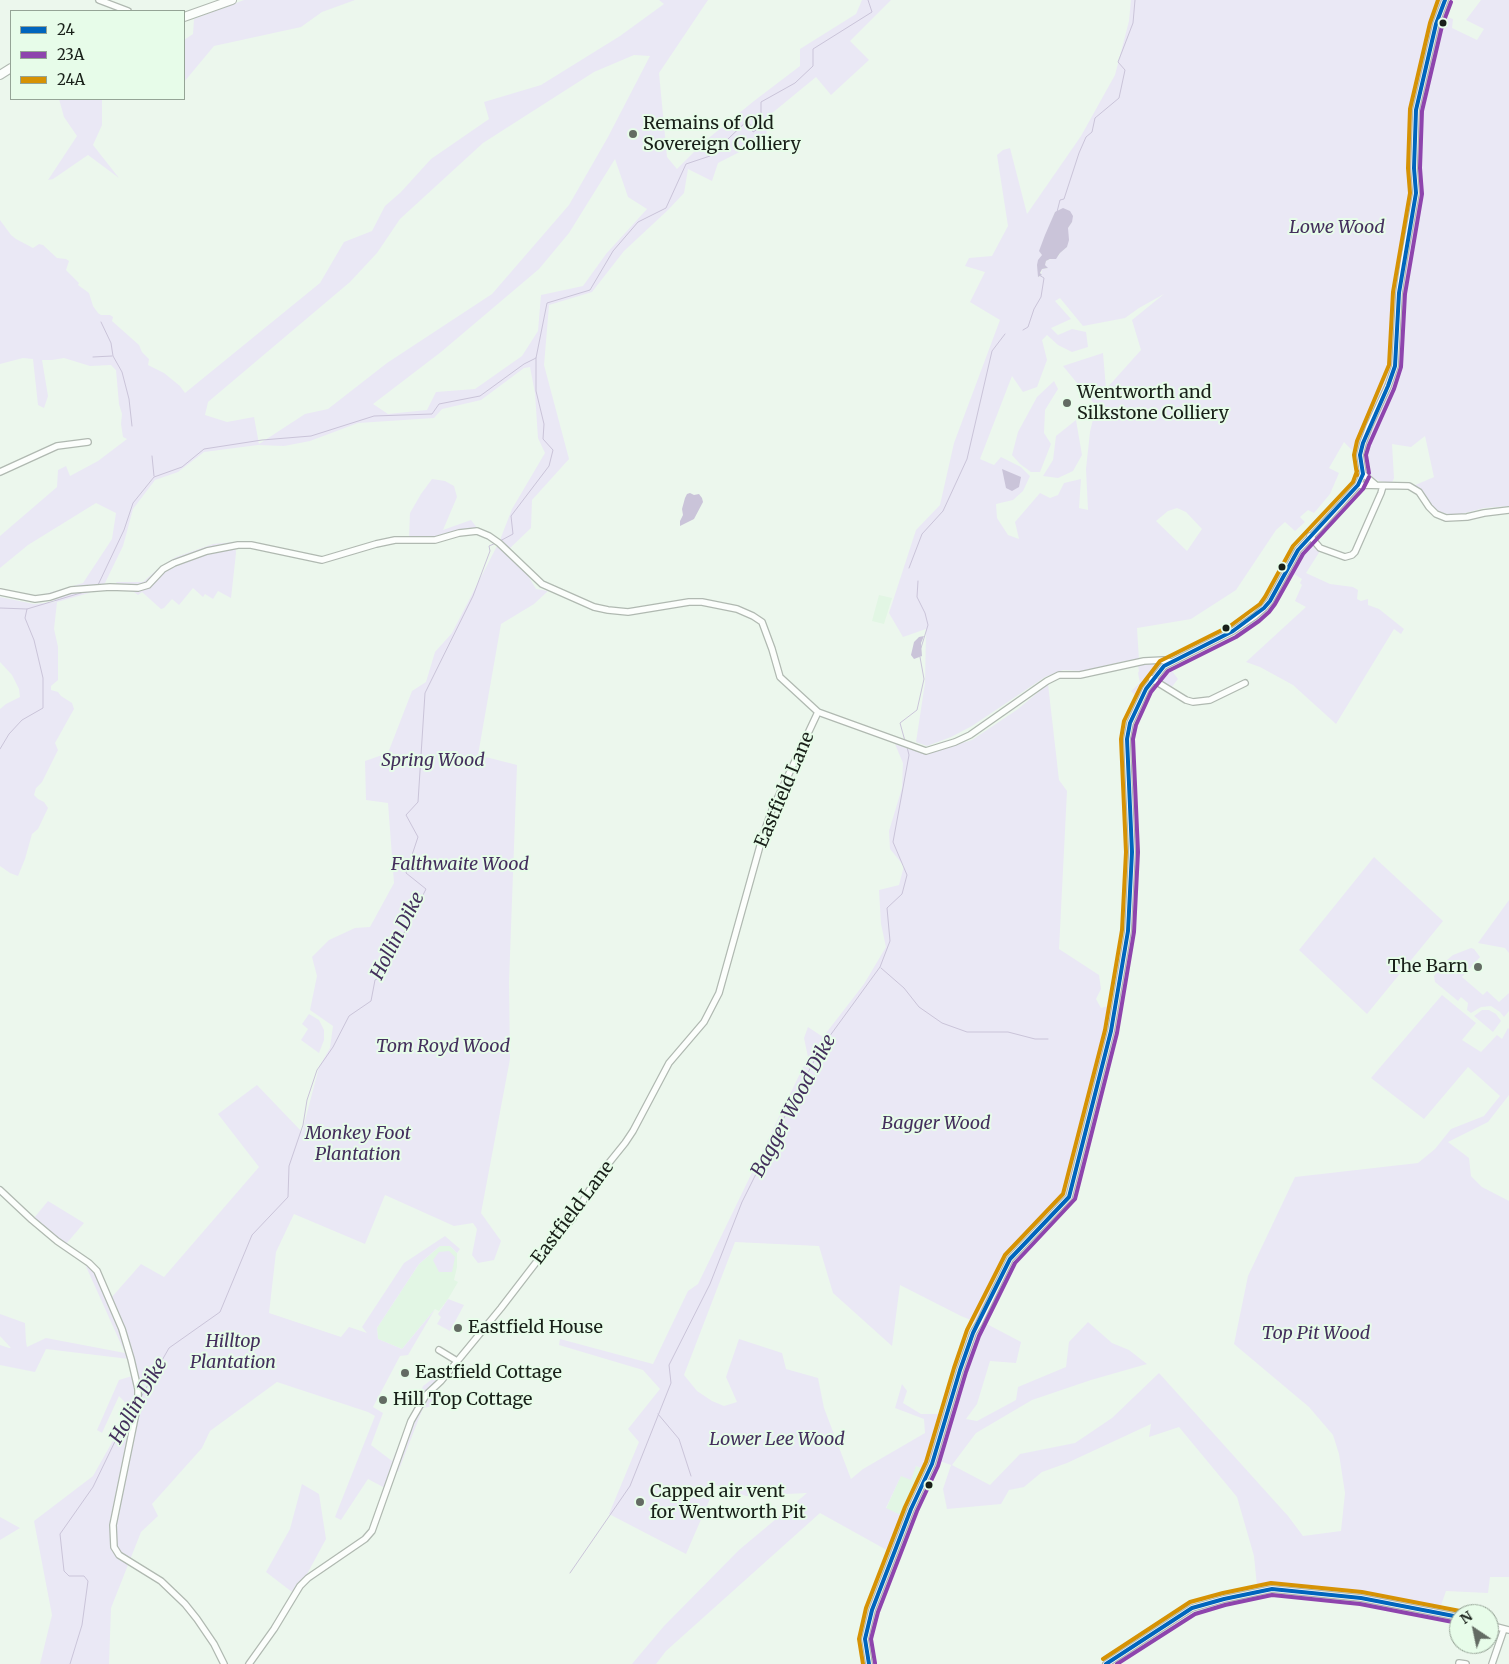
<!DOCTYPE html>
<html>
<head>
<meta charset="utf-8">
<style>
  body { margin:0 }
  #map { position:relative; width:1509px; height:1664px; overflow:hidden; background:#ecf7ed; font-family:Merriweather,serif }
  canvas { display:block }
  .legend { position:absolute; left:10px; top:10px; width:175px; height:90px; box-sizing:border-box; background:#e7fce9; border:1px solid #95a496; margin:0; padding:6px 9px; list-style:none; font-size:15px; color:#192019 }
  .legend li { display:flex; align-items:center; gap:10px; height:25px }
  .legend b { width:25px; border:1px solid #95a496 }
  .north { position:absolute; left:1449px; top:1604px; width:50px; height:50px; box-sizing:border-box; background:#e7fce9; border:1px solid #95a496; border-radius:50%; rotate:326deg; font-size:14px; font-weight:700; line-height:20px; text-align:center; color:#192019 }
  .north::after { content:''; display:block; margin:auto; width:18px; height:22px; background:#636b63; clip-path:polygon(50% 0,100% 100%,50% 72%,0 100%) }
</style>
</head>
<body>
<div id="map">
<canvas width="1509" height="1664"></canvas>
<ul class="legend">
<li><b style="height:6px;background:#0065bd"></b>24</li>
<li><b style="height:6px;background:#8e44ad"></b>23A</li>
<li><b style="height:6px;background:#d69204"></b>24A</li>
</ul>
<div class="north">N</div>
</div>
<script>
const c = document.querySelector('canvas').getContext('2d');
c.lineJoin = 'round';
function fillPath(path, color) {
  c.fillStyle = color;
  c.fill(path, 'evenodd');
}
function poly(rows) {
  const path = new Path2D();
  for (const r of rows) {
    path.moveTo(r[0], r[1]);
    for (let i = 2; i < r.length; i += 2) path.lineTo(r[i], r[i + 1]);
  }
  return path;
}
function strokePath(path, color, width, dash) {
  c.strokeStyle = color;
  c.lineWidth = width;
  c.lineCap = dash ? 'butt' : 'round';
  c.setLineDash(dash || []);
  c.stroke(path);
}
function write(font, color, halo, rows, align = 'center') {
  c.font = font + ' Merriweather,serif';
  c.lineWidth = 4;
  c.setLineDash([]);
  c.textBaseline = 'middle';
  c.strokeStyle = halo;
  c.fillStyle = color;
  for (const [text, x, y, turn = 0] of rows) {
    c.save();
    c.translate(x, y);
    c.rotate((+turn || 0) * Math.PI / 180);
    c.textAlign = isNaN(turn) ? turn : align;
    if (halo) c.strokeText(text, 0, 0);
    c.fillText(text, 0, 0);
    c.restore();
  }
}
fillPath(poly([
  [879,595,892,598,884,624,872,621],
  [440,1246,450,1246,457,1253,457,1267,454,1280,458,1282,448,1299,439,1311,435,1309,402,1349,378,1339,377,1328,419,1264],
  [916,1466,926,1470,905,1517,886,1509,901,1475]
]), '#e2f6e4');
fillPath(poly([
  [244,0,355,0,322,12,301,27,214,46,184,82,184,40,193,34,194,19],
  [659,0,708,0,659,73,667,157,677,169,705,141,754,101,800,66,800,49,856,14,862,0,891,0,850,41,869,60,831,95,816,77,771,114,765,139,718,163,712,181,688,169,684,193,668,210,624,251,592,292,549,305,544,365,569,459,532,500,531,528,508,550,500,540,512,509,545,453,538,438,535,393,530,367,524,368,481,400,442,409,434,418,358,423,310,441,284,446,258,445,204,452,178,472,155,480,133,509,123,546,104,585,89,593,57,602,54,629,58,647,58,680,51,686,51,690,58,692,61,696,72,703,74,709,55,743,58,750,42,782,36,788,34,795,38,799,44,802,48,808,38,829,32,834,25,859,18,876,10,873,0,866,0,709,6,704,20,697,19,689,12,675,0,662,0,597,34,604,56,602,45,594,83,583,112,539,116,513,96,503,28,545,0,568,0,536,57,487,58,470,66,466,70,476,98,461,127,439,123,437,121,424,122,414,119,404,116,370,111,365,90,366,64,358,52,360,42,360,48,396,44,408,38,405,33,359,23,358,0,364,0,220,11,235,16,239,33,248,39,244,43,245,57,258,66,259,69,261,66,270,79,283,78,285,89,293,93,306,98,313,101,315,110,315,113,317,112,321,139,345,142,352,149,359,148,365,164,373,180,386,185,393,320,283,344,242,372,231,385,206,401,192,431,159,489,119,484,102,541,85,620,36,664,4],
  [634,55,650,56,608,137,569,205,492,294,387,363,328,409,305,414,259,444,254,417,227,422,205,415,208,402,350,282,377,253,400,219,483,143,594,72],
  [615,159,628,197,647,209,606,254,583,286,541,295,538,331,522,356,475,389,436,392,427,410,388,414,373,404,441,352,539,269,569,233],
  [1131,0,1442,0,1433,21,1414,110,1413,195,1395,290,1393,359,1387,382,1364,430,1359,450,1356,454,1344,442,1329,468,1339,473,1330,494,1314,513,1308,510,1300,517,1305,522,1295,531,1285,522,1276,530,1236,590,1191,619,1137,628,1139,660,1125,661,1082,671,1063,670,1045,677,972,726,951,737,927,746,916,742,925,683,926,629,903,637,889,613,916,530,940,505,954,443,1000,320,970,302,985,272,965,266,969,258,992,256,1008,226,997,155,1003,150,1010,148,1027,214,1081,136,1115,75,1129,21],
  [1055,212,1072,222,1068,228,1067,247,1060,253,1059,256,1046,261,1045,265,1047,269,1042,269,1041,276,1039,277,1041,259,1042,255,1040,251],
  [1164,294,1132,320,1141,350,1106,389,1103,353,1063,366,1096,406,1090,432,1086,469,1088,510,1079,508,1081,479,1064,483,1058,495,1050,498,1040,493,1015,522,1019,539,1008,535,997,518,996,504,1013,500,1023,491,1030,476,1021,467,1001,457,994,465,980,459,1012,376,1023,392,1037,387,1047,360,1042,340,1047,335,1058,345,1072,352,1088,347,1086,332,1072,329,1058,335,1051,328,1071,319,1055,301,1060,298,1083,326,1125,318,1139,308],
  [1177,508,1186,512,1202,529,1187,551,1156,521,1168,511],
  [1481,0,1509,0,1509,506,1484,508,1454,516,1438,511,1431,505,1421,489,1413,486,1434,477,1425,436,1411,447,1392,444,1394,478,1392,483,1379,481,1372,477,1366,470,1363,457,1364,450,1367,437,1399,367,1402,293,1409,247,1421,192,1418,156,1419,111,1434,41,1439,27,1447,17,1453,19,1452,28,1477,40,1484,29,1466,20],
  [59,99,102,99,102,125,93,145,119,178,88,155,53,179,48,180,77,136,64,117],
  [1054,381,1058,389,1045,410,1044,433,1051,444,1040,472,1031,472,1020,464,1012,455,1018,432,1037,397],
  [1076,420,1082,455,1073,471,1058,478,1043,476,1053,460,1056,436],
  [432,479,445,481,454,486,457,497,443,530,471,520,478,529,435,538,409,538,410,513,421,494],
  [235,542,236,553,231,598,218,591,213,599,205,594,203,597,193,588,179,605,172,599,164,608,161,609,142,592,138,595,134,592,121,590,116,582,143,582,161,566,176,557,213,544],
  [1309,543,1320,551,1306,573,1330,584,1353,587,1358,590,1357,599,1361,601,1368,599,1368,605,1379,609,1404,629,1401,634,1394,629,1336,724,1293,685,1260,667,1246,662,1306,607,1295,601,1302,585,1300,583,1302,579,1289,571,1301,550],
  [497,546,527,574,536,589,548,591,534,604,501,624,478,755,517,765,509,982,510,1059,481,1213,501,1241,494,1260,478,1263,472,1255,477,1229,473,1223,454,1226,385,1195,365,1244,294,1214,276,1252,269,1313,341,1337,349,1327,367,1333,362,1327,404,1263,445,1236,460,1249,457,1253,450,1246,440,1246,419,1264,377,1328,378,1339,402,1349,435,1309,408,1355,400,1356,373,1407,383,1413,371,1445,392,1461,423,1386,438,1375,432,1389,433,1406,423,1408,398,1472,395,1467,385,1488,368,1479,341,1520,335,1517,375,1416,368,1412,277,1382,210,1431,202,1448,152,1504,158,1516,141,1532,111,1608,109,1664,40,1664,52,1615,34,1521,93,1476,128,1414,124,1401,119,1396,102,1433,97,1430,119,1380,132,1376,138,1372,123,1328,111,1298,141,1264,164,1277,259,1167,218,1114,257,1085,302,1132,319,1067,330,1048,333,1026,310,1010,317,976,312,957,329,940,355,928,370,927,394,883,388,803,366,800,365,761,388,753,412,691,426,682,435,652,452,633],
  [1160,662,1162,664,1162,665,1151,678,1139,700,1131,691,1140,683,1138,673,1139,671,1138,665],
  [1169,667,1178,679,1171,688,1159,679,1160,676],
  [1048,684,1059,780,1067,791,1059,949,1099,975,1101,989,1096,999,1101,1008,1111,1005,1108,1030,1066,1194,1006,1256,976,1322,961,1316,900,1285,892,1346,833,1293,819,1246,735,1242,684,1375,697,1391,712,1401,724,1406,737,1402,726,1377,739,1339,782,1353,786,1369,818,1378,824,1408,851,1479,863,1469,925,1433,924,1419,895,1408,902,1384,907,1391,903,1403,921,1414,951,1414,974,1334,985,1323,1021,1342,1016,1363,990,1361,977,1404,966,1419,977,1421,1016,1400,1018,1387,1066,1367,1069,1342,1088,1322,1112,1343,1129,1350,1147,1364,1091,1380,1032,1400,976,1433,952,1465,990,1485,1020,1454,1075,1443,1112,1418,1159,1373,1288,1516,1303,1536,1341,1531,1345,1493,1339,1454,1333,1435,1309,1407,1234,1344,1248,1276,1295,1177,1418,1163,1435,1149,1451,1129,1484,1116,1500,1096,1468,1067,1424,1119,1371,1078,1442,995,1476,1023,1462,1040,1481,1052,1497,1035,1502,1039,1508,1028,1509,1029,1509,1095,1488,1122,1448,1142,1469,1158,1471,1176,1482,1187,1509,1201,1509,1577,1490,1577,1488,1593,1446,1591,1439,1611,1359,1594,1281,1584,1257,1586,1254,1556,1237,1497,1179,1427,1149,1437,1151,1424,1067,1463,1042,1472,1024,1487,1009,1490,1001,1504,947,1509,943,1489,951,1465,937,1460,938,1450,933,1449,926,1470,916,1466,911,1480,901,1476,886,1508,905,1517,892,1553,820,1513,666,1651,656,1664,632,1664,664,1626,739,1550,807,1493,746,1496,716,1485,686,1554,609,1514,639,1442,628,1429,660,1389,643,1370,559,1345,560,1339,653,1364,688,1291,698,1284,808,1057,804,1038,808,1027,823,1037,864,984,886,947,881,924,879,890,899,885,904,866,890,849,889,831,902,788,903,763,895,744,926,754,972,740,1018,709],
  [1374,857,1443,921,1367,1014,1299,950],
  [1509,900,1509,953,1505,948,1478,943],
  [1471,948,1474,949,1480,957,1462,977,1483,995,1487,991,1499,1002,1509,993,1509,1011,1504,1017,1500,1012,1491,1006,1481,1007,1471,1013,1467,1010,1468,1003,1461,997,1458,1001,1435,982,1434,976,1444,963,1447,966,1450,963,1447,960,1453,955],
  [1482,1010,1489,1010,1496,1014,1501,1021,1493,1032,1474,1016],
  [309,1014,319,1020,324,1030,324,1040,319,1053,301,1040,308,1029,302,1024],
  [48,1201,84,1223,66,1244,34,1218],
  [449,1251,455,1257,452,1272,439,1272,433,1260,439,1252],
  [84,1262,96,1271,120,1331,129,1359,46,1349,35,1372,0,1365,0,1345,9,1348,11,1348,0,1336,0,1314,25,1323,26,1342,27,1347,46,1338,125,1353],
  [448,1299,464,1305,450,1331,437,1324,441,1317,438,1314],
  [302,1484,319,1494,326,1539,306,1576,297,1584,292,1592,266,1572,290,1529],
  [0,1517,20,1528,0,1540]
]), '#eae8f5');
fillPath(poly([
  [1063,208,1070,211,1073,216,1072,222,1068,228,1069,240,1067,247,1060,253,1056,259,1050,259,1046,261,1045,265,1048,268,1042,269,1040,273,1042,275,1038,277,1037,265,1038,260,1042,255,1039,251,1045,235,1055,212],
  [1002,469,1021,477,1019,487,1012,491,1006,488],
  [690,493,694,495,699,494,702,498,703,502,694,519,680,526,680,521,683,515,682,509,685,498,687,494],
  [924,636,921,643,922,656,914,659,911,655,914,642,919,637]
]), '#cac4d9');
strokePath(poly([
  [1057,212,1060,200,1064,199,1079,153,1086,137,1092,132,1095,118,1119,98,1125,70,1118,62,1133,23,1135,0],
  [101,322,111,343,113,356,122,372,129,399,132,426],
  [1023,330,1028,327,1034,309,1041,297,1044,278,1039,275],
  [93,357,112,356],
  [152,456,154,476],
  [500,541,513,534,511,516,549,466,553,450,543,439,544,424,536,391,536,358],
  [909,568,922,534,943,511,967,459,992,351,1005,334],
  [918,581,917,597,925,613,928,625,921,648],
  [98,585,124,530,133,503,154,477,182,467,204,449,262,440,311,436,374,416,432,414,439,404,480,396,524,364,536,358,547,303,590,290,613,251,638,222,666,208,686,164,710,156,748,120,753,132,761,127,761,102,795,83,813,66,813,49,872,12,868,0],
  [0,608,27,609,84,592],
  [905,741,900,723,917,710,924,679,920,657],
  [0,749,9,734,22,720,43,708,43,678,34,640,25,618,27,609],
  [881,968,904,988,919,1007,942,1023,967,1032,1008,1032,1035,1039,1048,1039],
  [140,1399,169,1348,220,1312,252,1235,288,1197,289,1166,303,1125,307,1100,317,1070,333,1047,349,1016,371,1001,375,980,383,975,426,889,406,873,418,837,406,815,418,802,425,693,473,596,490,551,489,546,496,543],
  [658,1414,679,1439,691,1476],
  [570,1573,630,1486,671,1383,669,1365,710,1284,742,1202,790,1106,821,1048,880,967,890,941,887,908,902,894,907,875,893,842,909,755,907,747],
  [70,1664,82,1625,88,1581,84,1576,69,1576,64,1571,60,1534,93,1487,134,1402,136,1401]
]), '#cac4d9', 1);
const minor = poly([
  [99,0,128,11],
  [0,472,57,446,88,442],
  [1363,474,1360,455,1363,443,1369,427,1388,386,1395,366,1399,293,1404,259,1416,193,1414,168,1416,110,1436,24,1445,0],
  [1363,474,1376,485],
  [1358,485,1409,486,1419,492,1429,507,1436,514,1446,518,1467,517,1484,513,1509,510],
  [1310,536,1320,548,1345,557,1352,555,1355,552,1381,493,1383,486],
  [0,592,35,599,50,597,71,590,110,587,138,588,148,585,163,569,174,563,207,551,238,545,251,545,322,560,376,544,395,540,435,540,459,533,477,531,489,536,499,543,542,584,594,607,608,610,628,612,689,602,702,602,737,609,753,616,762,622,772,649,780,677,818,712,926,751,955,742,970,735,1047,681,1059,675,1080,675,1144,661,1164,660,1171,662],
  [1152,679,1186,700,1193,702,1210,700,1245,683],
  [0,1190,32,1220,57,1241,89,1263,97,1271,122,1329,131,1359,138,1389,138,1403,113,1525,114,1547,119,1555,161,1581,185,1604,197,1619,214,1644,224,1664],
  [439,1350,457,1361],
  [1489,1625,1509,1630],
  [1459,1663,1466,1664],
  [249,1664,274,1629,300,1586,308,1578,365,1539,372,1531,411,1421,426,1395,441,1381,501,1308,541,1256,573,1218,596,1179,625,1143,633,1131,669,1063,704,1022,719,993,763,835,772,810,818,712],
  [869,1664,865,1639,872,1610,911,1509,932,1464,960,1370,973,1333,979,1323,1010,1259,1069,1197,1111,1031,1128,931,1132,852,1128,766,1127,739,1130,723,1146,689,1164,666,1233,631,1255,616,1264,608,1270,601,1298,550,1322,525,1358,485,1363,474],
  [1106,1664,1192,1608,1224,1599,1272,1589,1361,1598,1459,1617],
  [1492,1664,1504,1629]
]);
const major = poly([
  [184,17,232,0],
  [0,75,11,68]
]);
strokePath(minor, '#b0b9b1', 8);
strokePath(major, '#b0b9b1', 10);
strokePath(minor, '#fcfefc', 5.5);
strokePath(major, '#fcfefc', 8);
strokePath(poly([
  [1363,474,1360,455,1363,443,1388,386,1395,366,1399,293,1416,193,1414,168,1416,110,1436,24,1445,0],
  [869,1664,865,1639,872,1610,911,1509,932,1464,960,1370,973,1333,1010,1259,1069,1197,1111,1031,1128,931,1132,852,1127,739,1130,723,1146,689,1164,666,1233,631,1264,608,1270,601,1298,550,1358,485,1363,474],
  [1106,1664,1192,1608,1224,1599,1272,1589,1361,1598,1459,1617]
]), '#0065bd', 4);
strokePath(poly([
  [1369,473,1366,455,1369,445,1394,389,1401,367,1405,294,1422,194,1420,168,1422,111,1442,26,1451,2],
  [875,1663,871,1639,878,1612,917,1511,938,1466,966,1372,979,1336,1015,1263,1075,1199,1117,1033,1134,932,1138,852,1133,739,1136,725,1151,692,1168,671,1236,637,1259,621,1269,612,1275,604,1303,554,1363,489,1369,477],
  [1117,1664,1195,1614,1225,1605,1272,1595,1360,1604,1458,1623]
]), '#8e44ad', 4);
strokePath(poly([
  [1357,475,1354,455,1357,441,1389,365,1393,292,1410,193,1408,168,1410,109,1430,23,1438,0],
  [1103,1659,1190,1602,1223,1593,1271,1583,1362,1592,1460,1611],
  [863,1664,859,1639,866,1608,905,1507,926,1462,954,1368,967,1330,1005,1255,1063,1194,1105,1030,1122,930,1126,852,1121,739,1124,721,1141,686,1160,661,1230,626,1260,604,1265,597,1293,546,1353,482,1357,471]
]), '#d69204', 4);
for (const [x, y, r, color] of [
  [1443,23,4.5,"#192019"],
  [633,134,5,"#636b63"],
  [1067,403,5,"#636b63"],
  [1282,567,4.5,"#192019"],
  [1226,628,4.5,"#192019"],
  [1478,967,5,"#636b63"],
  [458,1328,5,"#636b63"],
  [405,1373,5,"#636b63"],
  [383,1400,5,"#636b63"],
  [929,1485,4.5,"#192019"],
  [640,1502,5,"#636b63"]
]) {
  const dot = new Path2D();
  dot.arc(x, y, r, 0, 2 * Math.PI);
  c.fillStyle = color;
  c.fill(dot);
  strokePath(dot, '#e7fce9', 2);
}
write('18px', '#192019', '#e7fce9', [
  ["Remains of Old",643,124],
  ["Sovereign Colliery",643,145],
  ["Wentworth and",1077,393],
  ["Silkstone Colliery",1077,414],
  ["The Barn",1468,967,"right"],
  ["Eastfield House",468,1328],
  ["Eastfield Cottage",415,1373],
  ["Hill Top Cottage",393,1400],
  ["Capped air vent",650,1492],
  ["for Wentworth Pit",650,1513]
], 'left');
write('italic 18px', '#442f5d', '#e7fce9', [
  ["Lowe Wood",1337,228],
  ["Spring Wood",433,761],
  ["Falthwaite Wood",460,865],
  ["Tom Royd Wood",443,1047],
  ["Bagger Wood",936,1124],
  ["Monkey Foot",358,1134],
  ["Plantation",358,1155],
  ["Top Pit Wood",1316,1334],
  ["Hilltop",233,1342],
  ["Plantation",233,1363],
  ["Lower Lee Wood",777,1440]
]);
write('18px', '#192019', '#e7fce9', [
  ["Eastfield Lane",785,790,-67],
  ["Eastfield Lane",573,1213,-53]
]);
write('italic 19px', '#432f5c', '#e7fce9', [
  ["Hollin Dike",398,936,-63],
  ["Bagger Wood Dike",794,1106,-62],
  ["Hollin Dike",139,1401,-60]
]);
</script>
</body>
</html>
